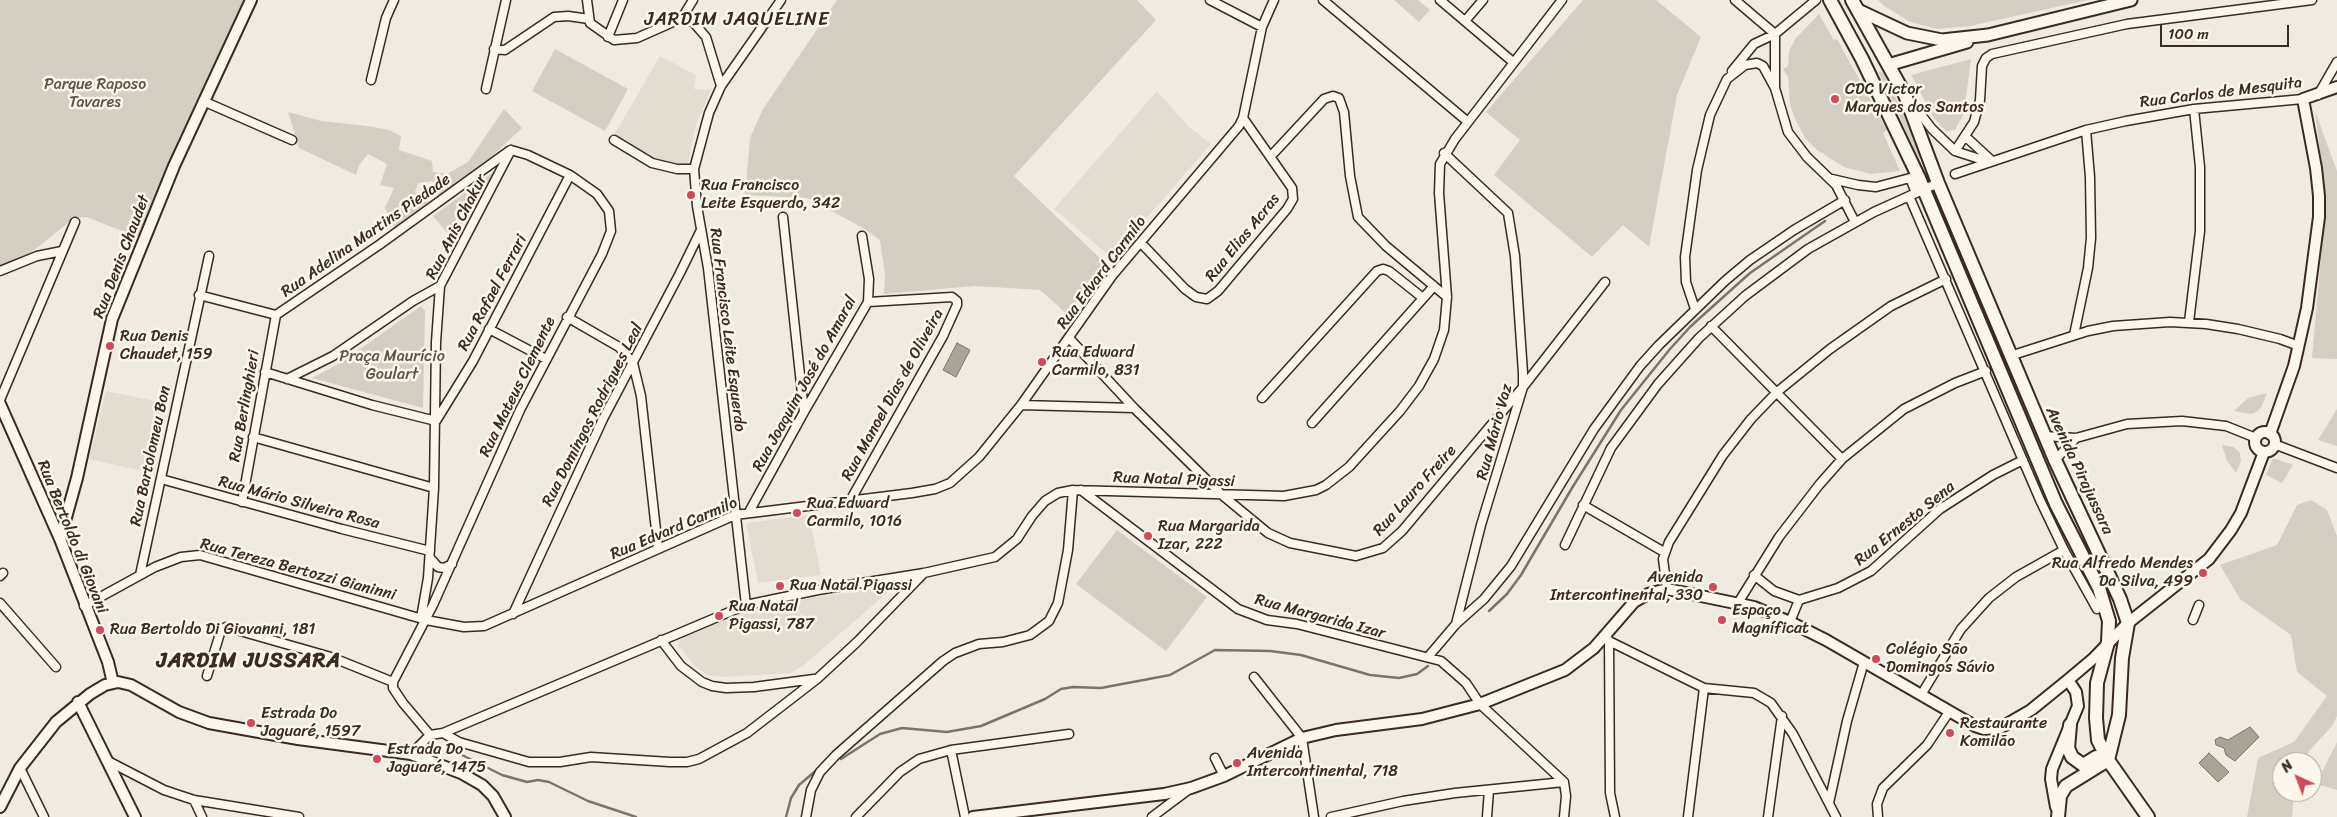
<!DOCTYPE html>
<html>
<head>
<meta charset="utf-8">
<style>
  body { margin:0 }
  #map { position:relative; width:2337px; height:817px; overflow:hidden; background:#f0ebe0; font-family:Sriracha,sans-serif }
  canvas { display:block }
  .north { position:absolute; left:2272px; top:752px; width:50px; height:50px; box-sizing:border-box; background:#fbf7ec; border:1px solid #aea59a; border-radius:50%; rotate:317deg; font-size:14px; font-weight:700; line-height:20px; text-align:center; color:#3b2a1e }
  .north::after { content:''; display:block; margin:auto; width:18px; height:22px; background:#d1495b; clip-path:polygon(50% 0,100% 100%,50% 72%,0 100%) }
  .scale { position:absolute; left:2160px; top:25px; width:129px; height:22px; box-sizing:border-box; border:2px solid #3b2a1e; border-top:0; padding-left:6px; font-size:15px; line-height:18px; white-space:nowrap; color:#3b2a1e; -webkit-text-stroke:4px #fbf7ec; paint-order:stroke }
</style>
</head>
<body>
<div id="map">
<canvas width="2337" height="817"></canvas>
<div class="north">N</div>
<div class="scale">100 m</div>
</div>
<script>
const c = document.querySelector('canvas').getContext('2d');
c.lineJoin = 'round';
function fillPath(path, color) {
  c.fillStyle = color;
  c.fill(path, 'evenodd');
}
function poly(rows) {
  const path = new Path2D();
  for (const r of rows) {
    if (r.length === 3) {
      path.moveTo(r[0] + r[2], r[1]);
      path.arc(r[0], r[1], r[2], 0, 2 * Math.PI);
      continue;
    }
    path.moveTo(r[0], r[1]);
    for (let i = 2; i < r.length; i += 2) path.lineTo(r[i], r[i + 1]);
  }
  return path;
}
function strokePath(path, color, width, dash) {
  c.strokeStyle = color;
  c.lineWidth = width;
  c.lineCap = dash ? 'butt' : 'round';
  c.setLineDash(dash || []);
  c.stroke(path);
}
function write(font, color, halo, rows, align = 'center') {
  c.font = font + ' Sriracha,sans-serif';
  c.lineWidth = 5;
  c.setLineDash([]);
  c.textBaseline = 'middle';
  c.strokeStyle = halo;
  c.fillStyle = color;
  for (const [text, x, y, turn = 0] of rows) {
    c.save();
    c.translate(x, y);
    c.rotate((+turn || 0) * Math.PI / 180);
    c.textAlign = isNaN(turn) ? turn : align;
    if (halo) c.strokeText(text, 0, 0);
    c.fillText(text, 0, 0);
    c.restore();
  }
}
fillPath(poly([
  [660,56,696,75,694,89,711,90,696,124,687,168,654,162,610,142],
  [1157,91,1189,127,1211,144,1112,258,1054,209],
  [106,391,166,403,150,473,89,459],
  [809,515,821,575,758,583,746,523],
  [896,585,804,665,791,673,722,677,707,675,694,665,678,645,680,639,760,606]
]), '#e2dcd1');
fillPath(poly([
  [0,0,244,0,179,138,138,237,86,217,74,218,33,251,0,267],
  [837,0,1137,0,1156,20,1014,176,1107,265,1066,313,1040,290,975,286,884,294,885,274,880,240,863,228,807,198,745,195,750,138,763,109],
  [1394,0,1418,0,1430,10,1419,22],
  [1583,0,1656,0,1701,37,1677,95,1649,247,1623,225,1592,257,1494,175,1520,140,1486,112],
  [1878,0,2088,0,1970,26,1938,29,1910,22,1883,5],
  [1819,14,1834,40,1837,39,1887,130,1883,133,1900,171,1871,174,1844,167,1817,150,1805,138,1797,123,1790,105,1788,77,1783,69,1788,66,1789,51,1796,38],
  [555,49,628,89,605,131,532,91],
  [1971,59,1964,113,1955,130,1946,131,1934,118,1911,75],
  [1878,71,1884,73,1889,82,1920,153,1920,161],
  [504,109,522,128,488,160,440,197,432,181,418,183,415,192,428,202,395,228,385,208,394,188,380,185,387,164,368,154,359,165,356,175,299,148,288,112,321,121,367,126,389,130,401,136,399,150,432,161,433,172,447,174,468,162],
  [2315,111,2337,171,2337,359,2312,358,2326,201],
  [495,171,453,240,433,216],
  [421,306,425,311,423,408,312,378,340,363],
  [2267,393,2261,408,2256,412,2251,414,2234,411,2248,398],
  [2337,409,2337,446,2318,440],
  [2222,445,2234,447,2240,453,2241,461,2236,473,2227,461],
  [2273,458,2293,465,2282,483,2266,475],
  [2311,500,2327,510,2337,536,2337,716,2332,726,2309,751,2305,762,2282,762,2282,792,2294,792,2292,817,2247,817,2258,758,2294,742,2327,696,2297,672,2291,635,2240,599,2220,565,2277,545,2297,505],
  [1117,530,1207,597,1166,651,1076,584],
  [2337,742,2337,790,2316,784]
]), '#d5cec3');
const water = poly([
  [957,343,970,350,956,377,943,370,957,343],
  [2250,727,2259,737,2235,761,2226,755,2224,748,2216,745,2215,740,2220,737,2228,740,2250,727],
  [2209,753,2229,772,2218,782,2199,763,2209,753]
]);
fillPath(water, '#aca397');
strokePath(water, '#7f7367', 1);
strokePath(poly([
  [1489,611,1507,594,1521,575,1572,488,1621,410,1670,349,1691,326,1750,273,1825,221],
  [458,753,502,775,527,782,538,780,549,782,588,801,636,817],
  [841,759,880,734,902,728,947,732,981,726,1045,699,1061,689,1073,687,1101,688,1170,675,1215,650,1270,651,1301,655,1370,675,1399,678,1417,674,1428,666],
  [786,817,791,798,799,785,819,768]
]), '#7f7367', 2.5);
const minor = poly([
  [587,0,590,23,614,40,637,38,682,18,693,22,706,37,721,86],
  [1210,0,1262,27],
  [1323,0,1468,122],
  [1440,0,1513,62],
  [1735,0,1775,34],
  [682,18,693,0],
  [1465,21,1483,0],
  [1775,34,1775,88,1788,132,1807,157,1836,185,1855,222],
  [608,37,623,0],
  [494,49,505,50,554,17,568,16,589,19],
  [1732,71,1754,44,1775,34,1816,0],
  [371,80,386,18,394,0],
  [486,89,506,0],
  [2318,95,2337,62],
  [203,101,292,140],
  [1912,103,1932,129,1955,151,1989,162],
  [1966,137,1992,161],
  [614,140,652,163,677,169,694,169],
  [1955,151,1974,122,1980,100,1982,66,1986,58,1992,54,2127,24,2312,0],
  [1444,153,1508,213,1515,256,1523,373,1523,387,1481,525,1456,624],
  [1271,156,1324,99,1333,96,1339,98,1344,112,1350,176,1358,217,1386,246,1447,297],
  [1955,174,2086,130,2126,121,2194,109,2303,99],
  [1832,179,1858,185,1876,187,1910,178,1916,193],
  [1909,196,2040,500,2064,550,2097,609],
  [783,217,804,412],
  [1141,243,1185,289,1196,297,1207,299,1218,291,1287,209,1293,199,1292,188,1243,118],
  [0,271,37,256,62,251],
  [199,295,276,315,379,245,509,151],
  [1695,309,1686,282,1685,257,1697,170,1710,115,1727,79,1745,65,1757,63,1763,66,1775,88],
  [567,317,619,347,633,363,641,396,658,548],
  [2189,322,2200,231,2200,167,2194,109],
  [1711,326,1842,459],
  [489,329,546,359],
  [2074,335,2088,268,2091,238,2090,177,2086,130],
  [1069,338,1134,408,1222,495,1268,533,1290,543,1356,556,1383,548,1402,531,1523,387,1605,282],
  [2010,356,2088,331,2113,326,2170,322,2206,324,2238,329,2280,339,2299,346],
  [265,372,372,405,436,421,473,361,570,175],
  [287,379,333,356,413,301,440,286],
  [1262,398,1377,271,1383,269,1389,271,1423,298],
  [0,400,75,222],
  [1021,405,1134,408],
  [1312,423,1434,286],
  [2044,436,2076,438,2127,424,2182,421,2226,426,2256,438],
  [253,437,434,488],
  [2274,444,2337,468],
  [2055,460,2076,438],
  [161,479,342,529,430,551],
  [1081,490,1238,609,1267,620,1297,624,1441,661,1466,683,1480,704,1564,782,1566,796,1564,817],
  [850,501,943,336,957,305,957,301,952,297,868,302],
  [242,502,276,315],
  [1583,505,1664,552],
  [749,512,804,412,868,302,869,279,862,236],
  [1565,545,1611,448,1658,384,1699,338,1745,296,1808,249,1874,212,1938,183],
  [430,558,438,567,444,568,452,564],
  [140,575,209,256],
  [1754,575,1774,591,1799,600],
  [0,576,3,573],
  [1667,589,1663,559,1669,542,1723,455,1751,419,1777,392,1830,349,1891,306,1946,279],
  [0,603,56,667],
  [1738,603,1779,537,1819,485,1842,459,1904,409,1955,383,1986,371],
  [746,605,708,268,697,206,694,169,709,113,721,86,781,0],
  [84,606,155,567,181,557,200,555,426,620,464,627,484,626,735,515,912,493,935,489,950,483,979,457,1021,405,1112,276,1239,126,1243,118,1262,27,1274,0],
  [513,614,603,419,680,273,701,230],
  [421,618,428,578,434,488,436,342,440,286,511,150],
  [2193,620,2199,605],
  [1790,622,1799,600,1838,588,1871,571,1940,509,1993,475,2023,460],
  [1607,638,1609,641,1610,793,1615,817],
  [661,640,681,666,702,682,712,686,726,688,754,687,814,679],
  [1609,641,1704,688,1754,693,1771,703,1793,734,1836,817],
  [1428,657,1456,624,1484,599,1511,566,1594,429,1640,366,1659,345,1725,281,1750,260,1794,230,1845,200],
  [207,676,221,630,226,627,331,657,393,682],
  [1254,677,1302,738,1314,817],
  [393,682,433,605,520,410,602,254,611,231,609,211,597,194,570,175,528,155,511,150],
  [393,682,393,688,403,703,430,735],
  [1921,695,1961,629,1989,598,2016,577,2064,550],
  [443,733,459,742,529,762,560,762,591,757,670,762,687,762,699,759,747,733,817,679,857,642,924,573],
  [951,750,965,817],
  [411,754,430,735,443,733,746,605,818,590,924,573,995,557,1017,539,1032,516,1045,501,1058,493,1073,490,1284,496,1316,490,1326,485,1349,467,1400,411,1419,386,1434,359,1444,330,1447,297,1439,193,1440,164,1455,139,1562,0],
  [1215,758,1224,776],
  [106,760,164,790,194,800,299,817],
  [20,768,44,817],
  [194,800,202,817],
  [1829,803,1847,721,1864,662],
  [806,817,811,790,820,772,836,755,943,661,955,653,979,644,1003,642,1030,635,1049,621,1058,603,1068,550,1073,490],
  [856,817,900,772,919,759,951,750,1069,734],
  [1152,817,1188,790],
  [1331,817,1403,801,1455,793,1564,782],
  [1487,817,1489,790],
  [1688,817,1704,688],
  [1768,817,1782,716],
  [1878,817,1877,804,1883,788,1927,745,1949,712]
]);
const tertiary = poly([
  [0,404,60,539,108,662,113,683],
  [2265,442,10],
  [2270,434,2294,366,2307,308,2319,217,2319,196,2316,168,2303,99,2337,87],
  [60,539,77,478,112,319,174,166,251,0],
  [78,702,135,817],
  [0,807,20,768,56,722,90,694,105,685,118,682,131,685,179,712,209,723,298,739,411,754,461,773,482,785,493,796,505,817],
  [2056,807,2051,779,2052,769,2078,706,2076,692,2068,680],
  [973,817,1164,794,1191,788,1224,776,1302,738,1336,730,1422,719,1480,704,1565,670,1594,648,1634,602,1648,594,1667,589,1754,607,1790,622,1826,640,1975,726,1984,729,2000,728,2031,710,2068,680,2094,658,2128,623,2209,559,2231,530,2241,513,2264,452]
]);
const secondary = poly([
  [1858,10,1907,33,1942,40,1988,35,2131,0],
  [1888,65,1967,42]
]);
const primary = poly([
  [1830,0,1862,59,1919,178,2056,504,2099,588,2109,621,2108,642,2097,683,2096,718,2098,740,2108,760,2148,817],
  [1852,0,1905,95,1938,183,2055,460,2120,599,2128,623,2122,658,2119,715,2108,760],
  [2070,725,2068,748,2072,757,2083,765,2096,757],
  [2058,817,2060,796,2066,786,2108,760]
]);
strokePath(minor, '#3b2a1e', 11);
strokePath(tertiary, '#3b2a1e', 14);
strokePath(secondary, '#3b2a1e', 15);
strokePath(primary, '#3b2a1e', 16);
strokePath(minor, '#fbf7ec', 8);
strokePath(tertiary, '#fbf7ec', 10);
strokePath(secondary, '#fbf7ec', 11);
strokePath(primary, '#fbf7ec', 12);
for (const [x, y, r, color] of [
  [1835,99,5,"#d1495b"],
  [691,195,5,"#d1495b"],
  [110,346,5,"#d1495b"],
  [1042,362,5,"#d1495b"],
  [797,513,5,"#d1495b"],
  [1148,536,5,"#d1495b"],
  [2203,573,5,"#d1495b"],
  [780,586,5,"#d1495b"],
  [1713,587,5,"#d1495b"],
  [719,616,5,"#d1495b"],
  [1722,620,5,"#d1495b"],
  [100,630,5,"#d1495b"],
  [1876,659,5,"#d1495b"],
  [251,723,5,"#d1495b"],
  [1950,733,5,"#d1495b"],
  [377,759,5,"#d1495b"],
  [1237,763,5,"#d1495b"]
]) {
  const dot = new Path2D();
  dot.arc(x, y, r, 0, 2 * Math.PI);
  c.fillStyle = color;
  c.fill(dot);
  strokePath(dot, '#fbf7ec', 2);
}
write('16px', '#625347', '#fbf7ec', [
  ["Parque Raposo",95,85],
  ["Tavares",95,103],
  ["Praça Maurício",392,357],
  ["Goulart",392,375]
]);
write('16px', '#3b2a1e', '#fbf7ec', [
  ["CDC Victor",1845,90],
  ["Marques dos Santos",1845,108],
  ["Rua Francisco",701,186],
  ["Leite Esquerdo, 342",701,204],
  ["Rua Denis",120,337],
  ["Chaudet, 159",120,355],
  ["Rua Edward",1052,353],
  ["Carmilo, 831",1052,371],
  ["Rua Edward",807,504],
  ["Carmilo, 1016",807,522],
  ["Rua Margarida",1158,527],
  ["Izar, 222",1158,545],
  ["Rua Alfredo Mendes",2193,564,"right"],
  ["Da Silva, 499",2193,582,"right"],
  ["Avenida",1703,578,"right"],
  ["Intercontinental, 330",1703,596,"right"],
  ["Rua Natal Pigassi",790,586],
  ["Rua Natal",729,607],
  ["Pigassi, 787",729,625],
  ["Espaço",1732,611],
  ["Magníficat",1732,629],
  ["Rua Bertoldo Di Giovanni, 181",110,630],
  ["Colégio São",1886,650],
  ["Domingos Sávio",1886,668],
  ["Estrada Do",261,714],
  ["Jaguaré, 1597",261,732],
  ["Restaurante",1960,724],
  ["Komilão",1960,742],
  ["Estrada Do",387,750],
  ["Jaguaré, 1475",387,768],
  ["Avenida",1247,754],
  ["Intercontinental, 718",1247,772]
], 'left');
write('16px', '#3b2a1e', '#fbf7ec', [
  ["Rua Carlos de Mesquita",2221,93,-7],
  ["Rua Anis Chakur",457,227,-63],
  ["Rua Adelina Martins Piedade",366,236,-35],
  ["Rua Elias Acras",1243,238,-51],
  ["Rua Denis Chaudet",122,257,-69],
  ["Rua Edvard Carmilo",1102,273,-53],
  ["Rua Rafael Ferrari",493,293,-62],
  ["Rua Francisco Leite Esquerdo",727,330,83],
  ["Rua Joaquim José do Amaral",805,384,-61],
  ["Rua Mateus Clemente",518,387,-64],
  ["Rua Manoel Dias de Oliveira",893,395,-61],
  ["Rua Berlinghieri",245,406,-80],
  ["Rua Domingos Rodrigues Leal",593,415,-63],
  ["Rua Mário Vaz",1495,432,-75],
  ["Rua Bartolomeu Bon",151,456,-78],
  ["Avenida Pirajussara",2079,471,65],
  ["Rua Natal Pigassi",1174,480,2],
  ["Rua Lauro Freire",1415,491,-48],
  ["Rua Mário Silveira Rosa",299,503,15],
  ["Rua Ernesto Sena",1905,524,-39],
  ["Rua Edvard Carmilo",674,529,-23],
  ["Rua Bertoldo di Giovani",72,537,68],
  ["Rua Tereza Bertozzi Gianinni",298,570,15],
  ["Rua Margarida Izar",1320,617,15]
]);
c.letterSpacing = '1px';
write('19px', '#3b2a1e', '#fbf7ec', [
  ["JARDIM JAQUELINE",737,20]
]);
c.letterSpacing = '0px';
c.letterSpacing = '1px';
write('bold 21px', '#3b2a1e', '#fbf7ec', [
  ["JARDIM JUSSARA",249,662]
]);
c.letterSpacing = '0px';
</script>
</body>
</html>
